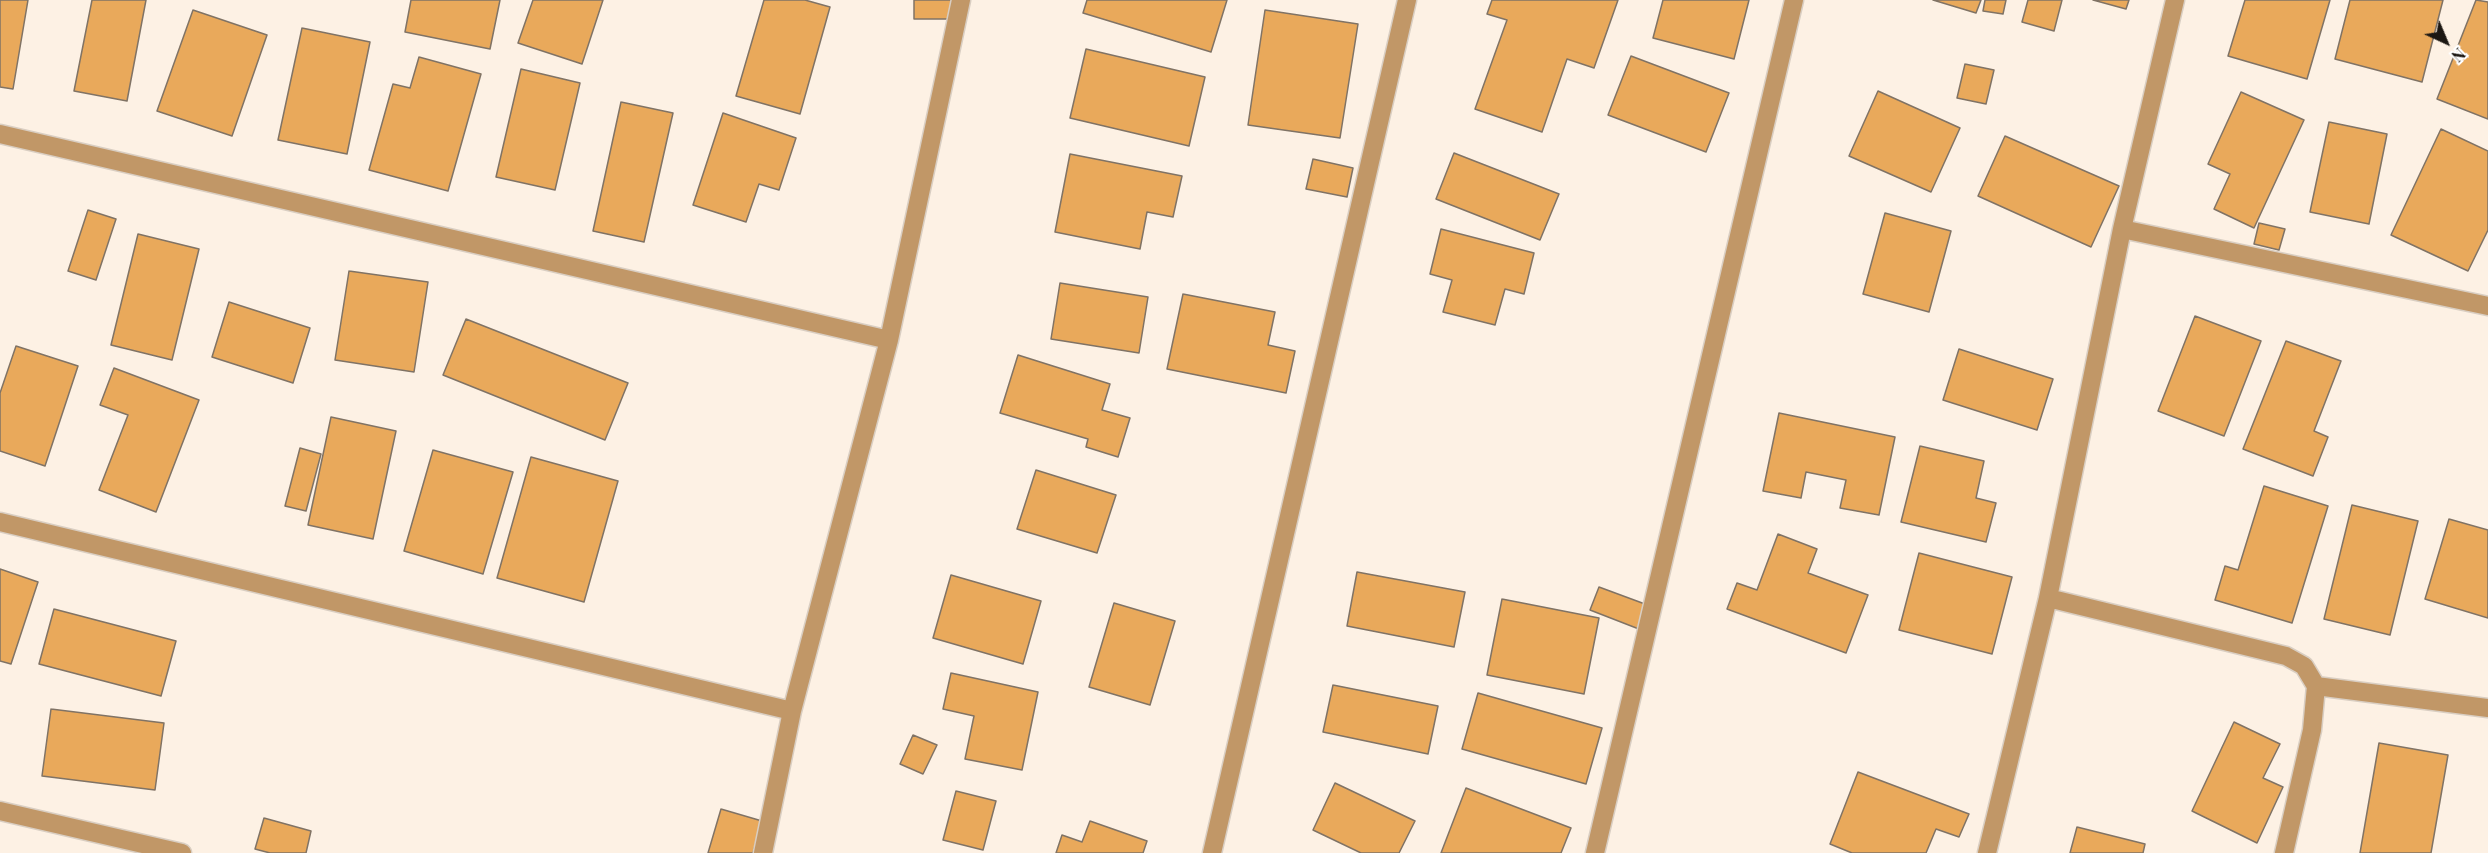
<!DOCTYPE html>
<html>
<head>
<meta charset="utf-8">
<style>
  body { margin:0 }
  #map { position:relative; width:2488px; height:853px; overflow:hidden; background:#fdf1e4; font-family:"Playfair Display",serif }
  canvas { display:block }
  .north { position:absolute; left:2416px; top:12px; width:60px; height:60px; -webkit-text-stroke:4px #fff; paint-order:stroke; rotate:136deg; font-size:16px; font-weight:700; line-height:24px; text-align:center; color:#1c1712 }
  .north::after { content:''; display:block; margin:auto; width:21px; height:27px; background:#1c1712; clip-path:polygon(50% 0,100% 100%,50% 72%,0 100%) }
</style>
</head>
<body>
<div id="map">
<canvas width="2488" height="853"></canvas>
<div class="north">N</div>
</div>
<script>
const c = document.querySelector('canvas').getContext('2d');
c.lineJoin = 'round';
function fillPath(path, color) {
  c.fillStyle = color;
  c.fill(path, 'evenodd');
}
function poly(rows) {
  const path = new Path2D();
  for (const r of rows) {
    path.moveTo(r[0], r[1]);
    for (let i = 2; i < r.length; i += 2) path.lineTo(r[i], r[i + 1]);
  }
  return path;
}
function strokePath(path, color, width, dash) {
  c.strokeStyle = color;
  c.lineWidth = width;
  c.lineCap = dash ? 'butt' : 'round';
  c.setLineDash(dash || []);
  c.stroke(path);
}
const building = poly([
  [0,0,28,0,13,89,0,87,0,0],
  [92,0,146,0,127,101,74,91,92,0],
  [411,0,500,0,490,49,405,32,411,0],
  [533,0,603,0,582,64,518,43,533,0],
  [764,0,805,0,830,7,800,114,736,96,764,0],
  [914,0,952,0,952,19,914,19,914,0],
  [1087,0,1227,0,1211,52,1083,13,1087,0],
  [1492,0,1618,0,1594,68,1567,59,1542,132,1475,109,1507,20,1487,14,1492,0],
  [1663,0,1749,0,1734,59,1653,38,1663,0],
  [1933,0,1981,0,1976,13,1933,0],
  [1985,0,2006,0,2003,14,1983,11,1985,0],
  [2028,0,2062,0,2054,31,2022,22,2028,0],
  [2093,0,2129,0,2126,9,2093,0],
  [2245,0,2330,0,2307,79,2228,56,2245,0],
  [2350,0,2443,0,2422,82,2335,59,2350,0],
  [2476,0,2488,2,2488,119,2437,99,2476,0],
  [193,10,267,35,232,136,157,111,193,10],
  [1265,10,1358,24,1340,138,1248,125,1265,10],
  [302,28,370,42,347,154,278,140,302,28],
  [1086,49,1205,77,1189,146,1070,118,1086,49],
  [1631,56,1729,93,1706,152,1608,115,1631,56],
  [419,57,481,74,448,191,369,170,393,84,410,88,419,57],
  [1965,64,1994,70,1986,104,1957,98,1965,64],
  [521,69,580,83,555,190,496,177,521,69],
  [1878,91,1960,128,1931,192,1849,156,1878,91],
  [2241,92,2304,120,2254,228,2214,209,2230,174,2208,164,2241,92],
  [621,102,673,113,644,242,593,231,621,102],
  [723,113,796,138,779,190,759,184,746,222,693,205,723,113],
  [2329,122,2387,134,2369,224,2310,212,2329,122],
  [2441,129,2488,151,2488,230,2468,271,2391,235,2441,129],
  [2005,136,2119,186,2091,247,1978,196,2005,136],
  [1454,153,1559,194,1540,240,1436,199,1454,153],
  [1070,154,1182,176,1173,217,1147,212,1140,249,1055,232,1070,154],
  [1313,159,1353,168,1347,197,1306,189,1313,159],
  [88,210,116,219,96,280,68,271,88,210],
  [1885,213,1951,231,1929,312,1863,294,1885,213],
  [2259,223,2285,229,2279,250,2254,244,2259,223],
  [1441,229,1534,253,1524,294,1505,289,1495,325,1443,312,1452,280,1430,274,1441,229],
  [138,234,199,249,172,360,111,345,138,234],
  [349,271,428,282,414,372,335,360,349,271],
  [1060,283,1148,297,1139,353,1051,339,1060,283],
  [1183,294,1275,312,1268,345,1295,351,1286,393,1167,369,1183,294],
  [229,302,310,328,293,383,212,357,229,302],
  [2195,316,2261,341,2224,436,2158,411,2195,316],
  [466,319,628,383,605,440,443,375,466,319],
  [2286,341,2341,361,2314,431,2328,437,2313,476,2243,449,2286,341],
  [16,346,78,366,45,466,0,451,0,393,16,346],
  [1959,349,2053,379,2037,430,1943,400,1959,349],
  [1018,355,1110,384,1102,410,1130,418,1118,457,1086,447,1088,439,1000,413,1018,355],
  [114,368,199,400,156,512,99,490,128,415,100,405,114,368],
  [1779,413,1895,437,1879,515,1840,508,1846,480,1806,472,1801,498,1763,491,1779,413],
  [331,417,396,431,373,539,308,525,331,417],
  [1920,446,1984,461,1976,498,1996,503,1986,542,1901,522,1920,446],
  [300,448,321,454,306,511,285,506,300,448],
  [433,450,513,472,483,574,404,551,433,450],
  [531,457,618,481,584,602,497,578,531,457],
  [1036,470,1116,495,1097,553,1017,529,1036,470],
  [2264,486,2328,506,2292,623,2215,600,2225,566,2238,570,2264,486],
  [2352,505,2418,521,2390,635,2324,619,2352,505],
  [2449,519,2488,530,2488,618,2425,599,2449,519],
  [1778,534,1817,549,1808,573,1868,595,1846,653,1727,609,1737,583,1757,590,1778,534],
  [1919,553,2012,577,1992,654,1899,630,1919,553],
  [0,569,38,582,11,664,0,661,0,569],
  [1357,572,1465,592,1454,647,1347,626,1357,572],
  [951,575,1041,601,1023,664,933,638,951,575],
  [1599,587,1653,607,1644,631,1590,610,1599,587],
  [1502,599,1599,618,1584,694,1487,675,1502,599],
  [1114,603,1175,621,1150,705,1089,687,1114,603],
  [54,609,176,641,161,696,39,664,54,609],
  [951,673,1038,692,1022,770,965,759,974,716,943,709,951,673],
  [1333,685,1438,706,1428,754,1323,732,1333,685],
  [1478,693,1602,728,1586,784,1462,749,1478,693],
  [51,709,164,723,155,790,42,776,51,709],
  [2234,722,2280,744,2263,778,2283,787,2257,843,2192,811,2234,722],
  [913,735,937,745,923,774,900,764,913,735],
  [2379,743,2448,755,2431,853,2360,853,2379,743],
  [1858,772,1969,814,1959,837,1936,829,1926,853,1852,853,1830,844,1858,772],
  [1335,783,1415,821,1399,853,1361,853,1313,830,1335,783],
  [1466,788,1571,828,1561,853,1441,853,1466,788],
  [956,791,996,801,983,850,943,840,956,791],
  [721,809,762,821,753,853,708,853,721,809],
  [264,818,311,831,306,853,270,853,255,849,264,818],
  [1090,821,1147,841,1143,853,1056,853,1062,835,1082,842,1090,821],
  [2077,827,2145,844,2143,853,2070,853,2077,827]
]);
fillPath(building, '#e9a95b');
strokePath(building, '#807365', 1.5);
const minor = poly([
  [0,134,889,340],
  [2122,229,2488,306],
  [0,522,792,711],
  [2048,598,2286,656,2304,666,2316,686,2312,730,2284,853],
  [2316,686,2488,708],
  [0,811,182,853],
  [763,853,792,711,889,340,961,0],
  [1212,853,1407,0],
  [1595,853,1794,0],
  [1987,853,2048,598,2122,229,2175,0]
]);
strokePath(minor, '#d9cec2', 21);
strokePath(minor, '#c19767', 18);
</script>
</body>
</html>
